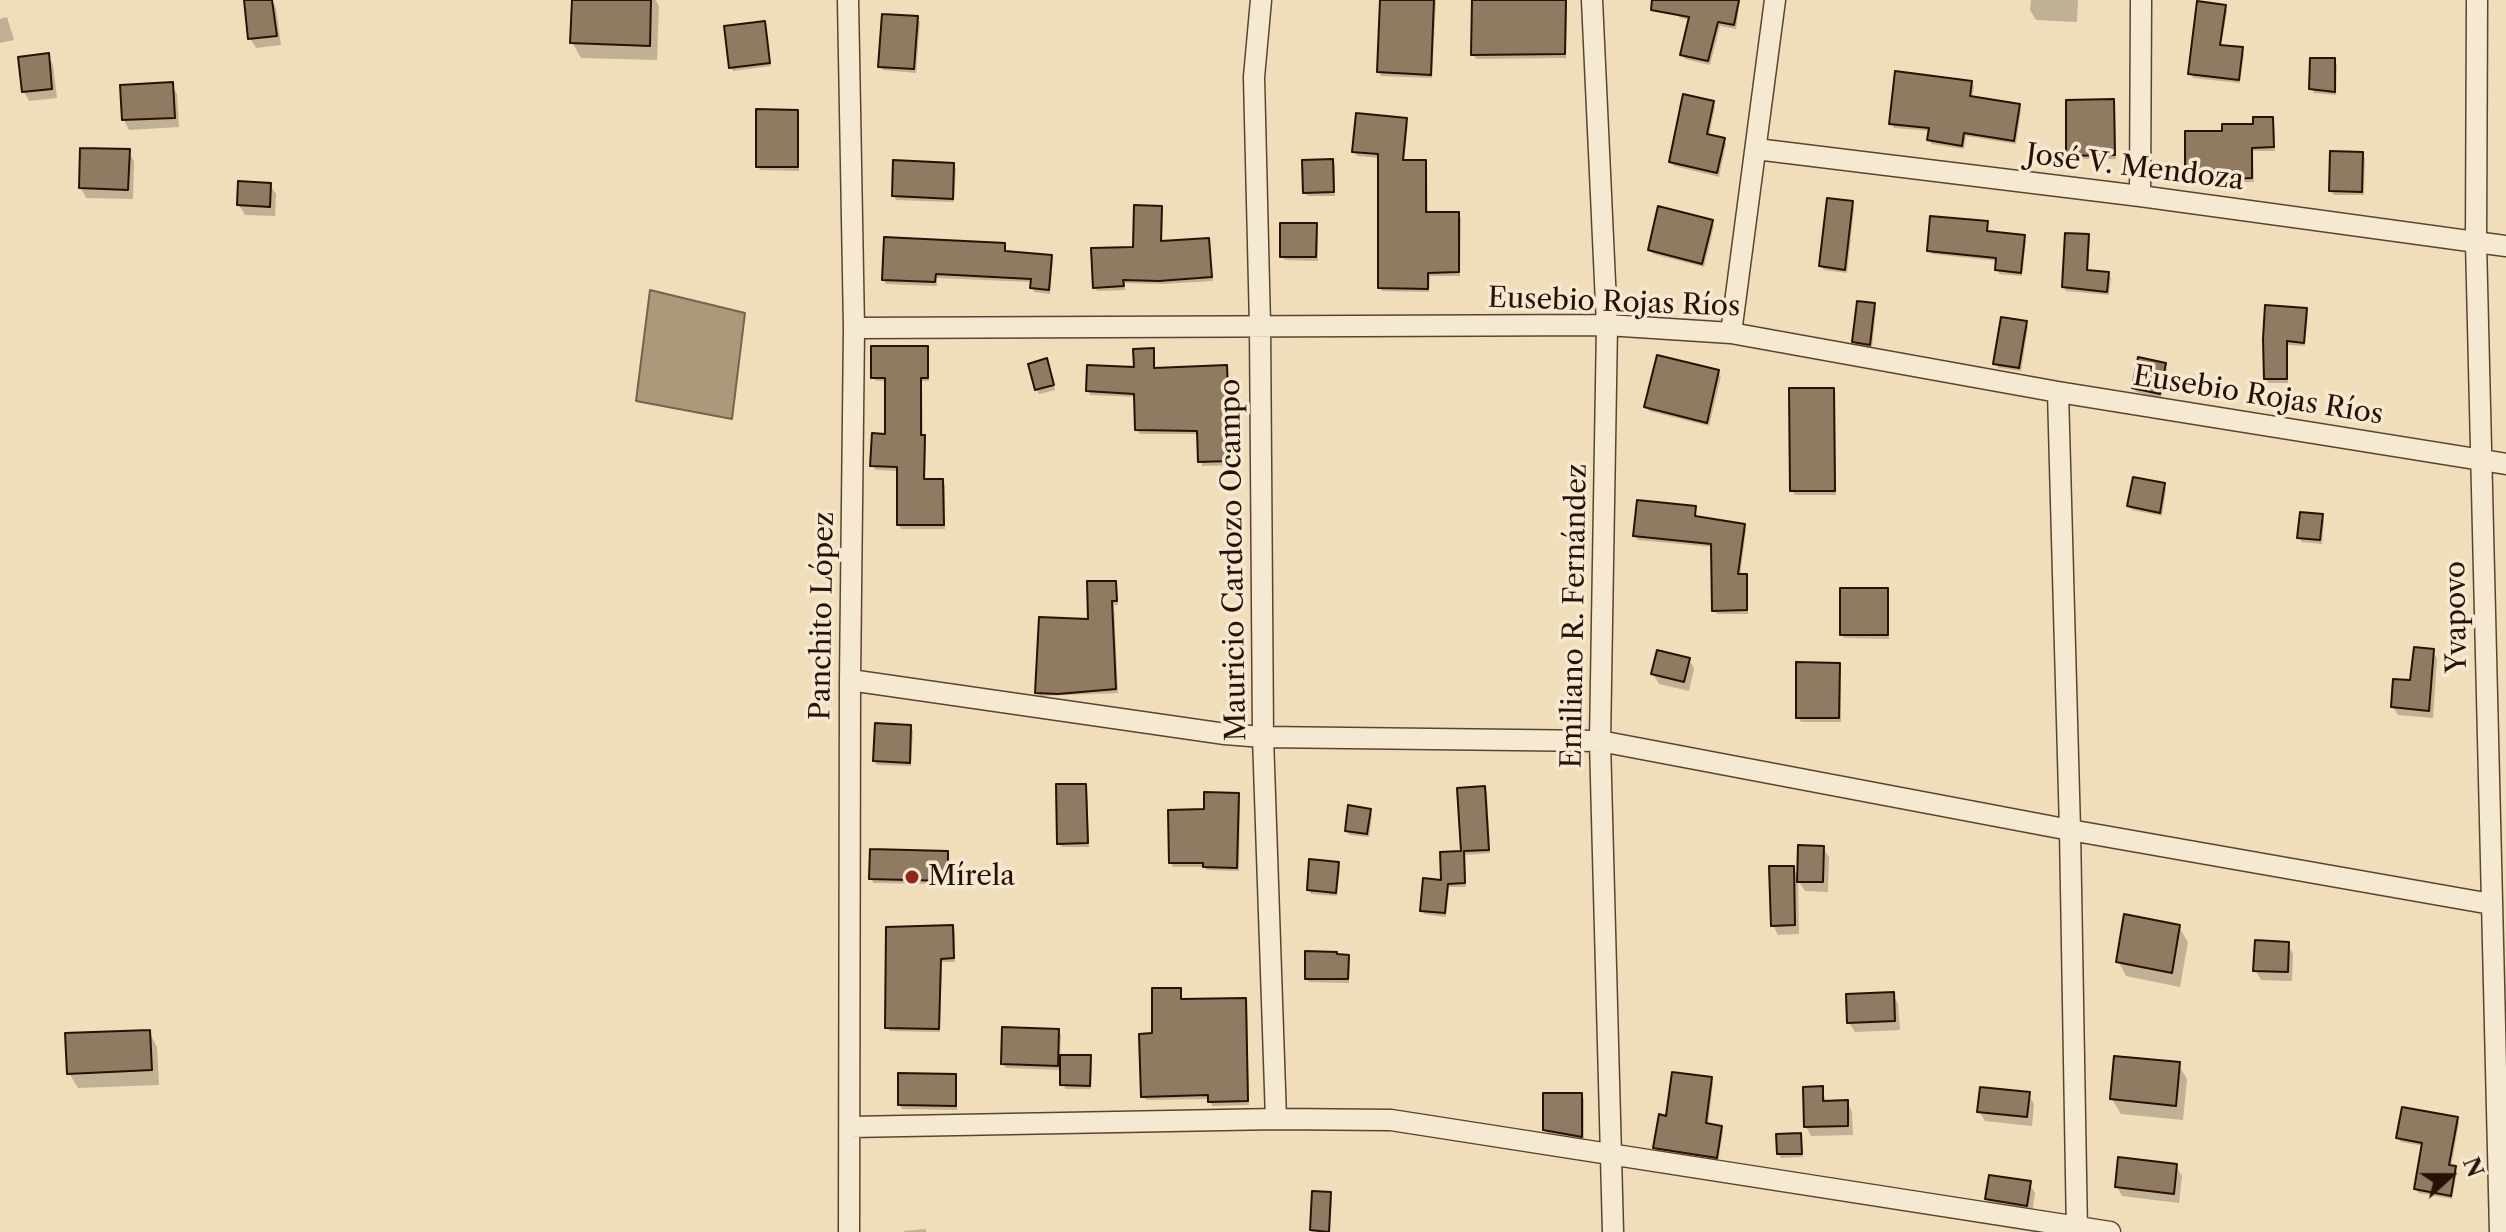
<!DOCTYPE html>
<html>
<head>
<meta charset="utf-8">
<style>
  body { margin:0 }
  #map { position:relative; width:2506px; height:1232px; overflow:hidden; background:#f0ddb9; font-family:"Libre Caslon Text",serif }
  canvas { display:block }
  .north { position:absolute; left:2410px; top:1136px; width:80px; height:80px; -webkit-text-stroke:6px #f5e9d2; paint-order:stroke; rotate:69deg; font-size:22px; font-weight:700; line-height:32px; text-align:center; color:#281104 }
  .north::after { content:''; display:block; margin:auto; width:28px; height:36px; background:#281104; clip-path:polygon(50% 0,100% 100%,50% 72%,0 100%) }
</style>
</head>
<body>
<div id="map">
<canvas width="2506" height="1232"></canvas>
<div class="north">N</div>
</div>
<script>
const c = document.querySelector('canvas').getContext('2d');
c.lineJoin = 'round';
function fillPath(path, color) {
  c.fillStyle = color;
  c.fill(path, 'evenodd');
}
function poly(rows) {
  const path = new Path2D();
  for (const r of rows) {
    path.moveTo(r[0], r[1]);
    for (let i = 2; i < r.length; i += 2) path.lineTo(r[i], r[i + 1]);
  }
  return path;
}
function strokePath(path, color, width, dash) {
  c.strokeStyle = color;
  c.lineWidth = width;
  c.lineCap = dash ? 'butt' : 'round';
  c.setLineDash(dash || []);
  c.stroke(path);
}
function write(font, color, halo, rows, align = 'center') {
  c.font = font + ' "Libre Caslon Text",serif';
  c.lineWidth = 7;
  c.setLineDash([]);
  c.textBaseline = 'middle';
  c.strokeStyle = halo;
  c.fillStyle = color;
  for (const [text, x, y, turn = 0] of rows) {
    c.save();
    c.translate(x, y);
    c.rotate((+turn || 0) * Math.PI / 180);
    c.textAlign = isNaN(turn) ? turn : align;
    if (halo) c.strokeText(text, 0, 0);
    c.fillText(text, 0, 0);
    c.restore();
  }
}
const water = poly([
  [650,290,745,313,732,419,636,401,650,290]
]);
fillPath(water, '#ac987b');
strokePath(water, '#77624b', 2);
fillPath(poly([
  [255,0,272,0,276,8,281,45,256,48,250,38],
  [574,0,656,0,659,6,657,60,581,58,572,42],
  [1382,0,1436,0,1432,78,1381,76,1379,71],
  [1474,0,1567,0,1566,58,1476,59,1473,54],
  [1680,0,1740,0,1736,29,1720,26,1710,65,1685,59,1682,55,1690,20,1680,18,1677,14],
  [2031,0,2078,0,2077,22,2036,20,2030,10],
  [2224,7,2227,11,2221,47,2241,49,2244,54,2240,83,2193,78,2191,73],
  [7,17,14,40,0,43,0,19],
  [917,18,920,22,916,73,883,70,880,66],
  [764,23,771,66,733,71,731,67],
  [48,55,53,65,57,98,29,101,24,92],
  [2334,60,2337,65,2336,95,2314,93,2311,88],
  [1971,83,1974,87,1972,98,2019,106,2021,110,2016,144,1966,136,1964,149,1932,144,1929,140,1931,131,1894,128,1891,123],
  [171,84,177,94,179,127,129,130,124,120],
  [2113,101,2115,106,2116,159,2071,159,2068,155],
  [1713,103,1715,107,1709,136,1724,140,1726,144,1719,177,1674,166,1671,162],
  [796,112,799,116,799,171,760,170,758,166],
  [2272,119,2274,123,2275,151,2253,151,2254,182,2227,182,2224,177,2189,176,2187,172,2224,133],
  [1405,120,1408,124,1404,162,1425,162,1427,166,1428,214,1458,214,1461,218,1460,276,1430,276,1429,292,1382,291,1380,287,1380,158,1357,156,1354,152],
  [128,151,134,161,133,199,86,198,81,188],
  [2362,154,2365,158,2364,195,2334,195,2331,191],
  [1332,161,1335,165,1335,196,1308,196,1305,192],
  [953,164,956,169,954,202,896,200,894,196],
  [270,185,276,194,275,216,245,215,239,205],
  [1852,203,1854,208,1847,273,1824,270,1821,266],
  [1161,208,1163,212,1162,243,1208,240,1213,281,1162,284,1125,283,1125,290,1097,291,1095,287,1135,248],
  [1711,221,1714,226,1704,267,1653,254,1650,250],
  [1987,223,1989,234,2023,237,2026,241,2022,276,1999,274,1998,261,1932,254,1929,250],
  [1316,225,1318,230,1318,261,1285,260,1282,256],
  [2088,236,2090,240,2088,272,2108,274,2111,278,2109,295,2066,291,2064,287],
  [1004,245,1006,253,1051,257,1053,261,1050,294,1034,292,1032,282,937,278,937,286,886,284,884,280],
  [1874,305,1876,309,1872,348,1856,345,1854,341],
  [2305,310,2308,314,2305,346,2288,345,2288,383,2269,383,2266,379,2265,339],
  [2026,323,2028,327,2021,371,1998,368,1996,363],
  [927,348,929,353,929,381,922,381,923,437,926,441,925,481,942,481,945,486,945,529,901,529,899,524,899,471,875,470,873,465,887,436,887,381,876,381,873,377],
  [1153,350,1155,370,1226,367,1228,371,1232,465,1202,466,1199,434,1140,434,1137,430,1137,397,1090,395,1088,390,1136,370],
  [1048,365,1055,390,1039,394,1037,390],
  [2165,365,2167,369,2161,398,2136,392,2134,388],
  [1718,372,1721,376,1709,426,1649,411,1646,407],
  [1832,390,1835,394,1836,495,1795,495,1792,491],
  [2164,485,2166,490,2162,516,2132,510,2129,506],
  [1695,508,1697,519,1744,526,1746,530,1740,576,1745,576,1748,580,1748,614,1717,614,1714,610,1713,547,1638,540,1635,536],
  [2322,516,2324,520,2322,544,2302,542,2299,537],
  [1115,583,1117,587,1118,605,1114,605,1118,693,1040,696,1037,692,1090,622],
  [1887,590,1889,594,1889,639,1844,638,1842,634],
  [2433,651,2437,659,2433,718,2398,715,2393,707],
  [1689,659,1694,669,1689,691,1659,684,1653,674],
  [1838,665,1841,669,1841,722,1801,722,1798,717],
  [910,727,913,731,911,766,877,765,875,761],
  [1085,786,1087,790,1089,847,1062,847,1059,843],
  [1484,788,1487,792,1490,853,1465,855,1466,887,1449,887,1446,917,1424,914,1422,910,1463,853],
  [1237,795,1240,799,1239,871,1207,870,1205,867,1173,867,1171,863,1206,811],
  [1369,811,1372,815,1369,837,1349,835,1347,830],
  [1823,848,1829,857,1828,892,1805,891,1798,880,1799,934,1778,935,1773,925,1793,868,1799,879],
  [947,853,949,857,949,884,874,883,871,879],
  [1338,864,1340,868,1337,896,1311,894,1309,890],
  [952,927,955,931,955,962,942,962,940,1032,890,1031,887,1027],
  [2179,927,2188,942,2180,987,2126,976,2118,961],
  [2288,944,2293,954,2292,981,2261,980,2255,970],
  [1348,957,1350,961,1349,983,1309,982,1307,978],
  [1180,990,1183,1001,1244,1000,1247,1004,1249,1105,1212,1106,1210,1099,1146,1100,1143,1096,1154,1035],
  [1893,994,1898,1004,1900,1030,1855,1032,1849,1023],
  [1058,1031,1061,1035,1060,1057,1089,1057,1092,1061,1091,1089,1065,1089,1062,1070,1006,1068,1003,1064],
  [149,1032,157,1047,159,1085,78,1088,69,1073],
  [2178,1064,2187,1079,2183,1120,2121,1114,2112,1099],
  [955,1076,957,1080,957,1110,902,1109,900,1104],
  [1711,1079,1713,1083,1708,1126,1721,1128,1723,1132,1718,1161,1658,1152,1655,1147,1668,1118],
  [1821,1088,1827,1103,1847,1102,1852,1112,1853,1135,1811,1136,1806,1127],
  [2028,1094,2034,1104,2032,1126,1985,1121,1979,1111],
  [1581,1095,1584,1099,1584,1140,1547,1134,1545,1130],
  [2457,1119,2459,1123,2451,1167,2457,1172,2452,1199,2418,1193,2416,1189,2424,1146,2401,1142,2398,1138],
  [1800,1135,1803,1157,1781,1158,1779,1154],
  [2176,1166,2182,1176,2179,1203,2122,1196,2117,1186],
  [2029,1183,2035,1193,2032,1215,1993,1209,1987,1199],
  [1330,1194,1332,1198,1330,1232,1313,1232,1312,1230],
  [925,1229,927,1232,904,1232,904,1231]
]), '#0003');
const building = poly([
  [244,0,272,0,277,36,248,39,244,0],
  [572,0,651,0,650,46,570,43,572,0],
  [1380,0,1434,0,1431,75,1377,72,1380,0],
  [1472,0,1566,0,1565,54,1471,55,1472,0],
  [1652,0,1739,0,1734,25,1718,22,1708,61,1680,55,1689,17,1651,10,1652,0],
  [2197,1,2226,5,2220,45,2243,47,2239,80,2188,74,2197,1],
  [882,14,918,16,914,69,878,67,882,14],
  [765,21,770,63,729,68,724,26,765,21],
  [49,53,52,89,22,92,18,57,49,53],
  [2310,58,2335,58,2335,92,2309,89,2310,58],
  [1895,71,1972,81,1970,96,2020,104,2014,141,1964,133,1962,146,1927,140,1929,128,1889,124,1895,71],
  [173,82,175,118,122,120,120,85,173,82],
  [1683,94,1714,101,1707,134,1725,138,1717,173,1669,162,1683,94],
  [2114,99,2115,155,2066,156,2066,100,2114,99],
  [756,109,798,110,798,167,756,167,756,109],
  [1356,113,1407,118,1403,160,1426,160,1426,212,1459,212,1459,272,1428,273,1428,289,1378,288,1378,154,1352,152,1356,113],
  [2253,117,2273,117,2274,147,2252,148,2252,178,2223,179,2223,173,2185,173,2185,131,2222,131,2222,124,2253,124,2253,117],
  [80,148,130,149,128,190,79,188,80,148],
  [2330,151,2363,152,2362,192,2329,191,2330,151],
  [1333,159,1334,192,1303,193,1302,160,1333,159],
  [893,160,954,163,953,199,892,196,893,160],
  [238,181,271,183,270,207,237,205,238,181],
  [1827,198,1853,201,1845,270,1819,266,1827,198],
  [1134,205,1162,206,1161,241,1209,238,1212,277,1159,281,1123,280,1124,286,1093,288,1091,248,1133,247,1134,205],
  [1658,206,1713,220,1702,264,1648,250,1658,206],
  [1930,216,1988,221,1987,231,2025,235,2021,273,1995,270,1996,258,1927,251,1930,216],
  [1280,223,1317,223,1316,257,1280,257,1280,223],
  [2065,233,2089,234,2087,270,2109,272,2107,292,2062,287,2065,233],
  [884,237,1005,243,1005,251,1052,255,1049,290,1030,288,1031,279,936,274,935,282,882,280,884,237],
  [1857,301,1875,303,1870,345,1852,342,1857,301],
  [2265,305,2307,308,2304,343,2287,341,2287,379,2264,379,2263,339,2265,305],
  [2001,317,2027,321,2019,368,1993,364,2001,317],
  [871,346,928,346,928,378,921,378,921,435,925,435,924,479,943,479,944,525,897,525,897,467,870,466,872,433,885,434,885,378,871,378,871,346],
  [1154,348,1154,368,1227,365,1231,461,1198,462,1197,431,1135,430,1134,394,1086,391,1087,365,1134,367,1133,349,1154,348],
  [1657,355,1719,370,1707,423,1644,407,1657,355],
  [2138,357,2166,363,2160,394,2132,388,2138,357],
  [1047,358,1054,385,1035,390,1028,364,1047,358],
  [1789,388,1834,388,1835,491,1790,491,1789,388],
  [2133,477,2165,483,2160,513,2127,506,2133,477],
  [1637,500,1696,506,1695,516,1745,524,1738,574,1747,574,1747,610,1712,611,1711,544,1633,536,1637,500],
  [2300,512,2323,514,2320,540,2297,538,2300,512],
  [1087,581,1116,581,1117,601,1112,601,1116,689,1058,694,1035,693,1039,617,1088,619,1087,581],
  [1840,588,1888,588,1888,635,1840,635,1840,588],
  [2414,647,2434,649,2429,711,2391,707,2393,679,2410,680,2414,647],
  [1657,650,1690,658,1684,682,1651,674,1657,650],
  [1796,662,1840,663,1839,718,1796,718,1796,662],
  [875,723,911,725,910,763,873,761,875,723],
  [1056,784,1086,784,1088,843,1057,844,1056,784],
  [1485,786,1489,850,1464,851,1465,883,1448,884,1445,913,1420,911,1423,878,1441,880,1440,852,1461,851,1457,788,1485,786],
  [1204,792,1239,793,1237,868,1203,867,1203,863,1169,863,1168,810,1204,809,1204,792],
  [1348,805,1371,809,1367,834,1345,831,1348,805],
  [1798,845,1824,846,1823,882,1797,882,1798,845],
  [870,849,948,851,948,881,869,879,870,849],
  [1309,859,1339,862,1336,893,1307,890,1309,859],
  [1769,866,1794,866,1795,925,1771,926,1769,866],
  [2124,914,2180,925,2172,973,2116,962,2124,914],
  [953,925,954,958,941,959,939,1029,885,1028,886,927,953,925],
  [2255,940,2289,942,2288,972,2253,971,2255,940],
  [1305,951,1337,952,1337,954,1349,955,1348,979,1305,979,1305,951],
  [1152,988,1181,988,1181,999,1246,998,1248,1101,1208,1102,1208,1095,1141,1097,1139,1034,1152,1033,1152,988],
  [1894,992,1895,1021,1847,1023,1846,994,1894,992],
  [1002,1027,1059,1029,1058,1066,1001,1064,1002,1027],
  [150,1030,152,1070,67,1074,65,1033,150,1030],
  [1060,1055,1091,1055,1090,1086,1060,1085,1060,1055],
  [2114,1056,2180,1062,2176,1106,2110,1099,2114,1056],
  [1672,1072,1712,1077,1706,1123,1722,1126,1717,1158,1653,1148,1659,1114,1666,1116,1672,1072],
  [898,1073,956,1074,956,1106,898,1105,898,1073],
  [1823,1086,1823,1101,1848,1100,1848,1126,1804,1127,1803,1087,1823,1086],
  [1980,1087,2030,1092,2027,1117,1977,1112,1980,1087],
  [1543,1093,1582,1093,1582,1137,1543,1130,1543,1093],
  [2402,1107,2458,1117,2449,1165,2456,1166,2451,1196,2414,1189,2422,1143,2396,1138,2402,1107],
  [1801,1133,1802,1154,1777,1154,1776,1134,1801,1133],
  [2118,1157,2177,1164,2174,1194,2115,1187,2118,1157],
  [1989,1175,2031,1181,2027,1206,1985,1199,1989,1175],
  [1312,1191,1331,1192,1329,1232,1310,1230,1312,1191]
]);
fillPath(building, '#907b62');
strokePath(building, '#281104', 2);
const street = poly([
  [848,0,854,328,850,680,849,1232],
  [1261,0,1254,77,1260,326,1263,737,1276,1119],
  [1592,0,1607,325,1600,741,1613,1232],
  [2477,0,2476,242,2500,1232],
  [1756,149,2140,196,2506,246],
  [2140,196,2141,0],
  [854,328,1607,325,1731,333,2058,392,2506,464],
  [1731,333,1775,0],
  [2058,392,2070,830,2077,1232],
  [850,680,1225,734,1263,737,1600,741,2070,830,2491,904],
  [850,1127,1276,1119,1391,1120,2110,1232]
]);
strokePath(street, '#5a4431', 23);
strokePath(street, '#f5e9d2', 20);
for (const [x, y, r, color] of [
  [912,877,8,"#8f2418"]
]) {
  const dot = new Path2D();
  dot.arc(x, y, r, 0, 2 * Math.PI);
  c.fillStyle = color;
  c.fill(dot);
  strokePath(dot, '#f5e9d2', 3);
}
write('28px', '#281104', '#f5e9d2', [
  ["José V. Mendoza",2135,168,7],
  ["Eusebio Rojas Ríos",1614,303,2],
  ["Eusebio Rojas Ríos",2258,396,9],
  ["Mauricio Cardozo Ocampo",1234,560,-91],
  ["Panchito López",823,616,-89],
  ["Emiliano R. Fernández",1575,616,-89],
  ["Yvapovo",2457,617,-91]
]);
write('28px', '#281104', '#f5e9d2', [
  ["Mírela",928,877]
], 'left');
</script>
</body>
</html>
